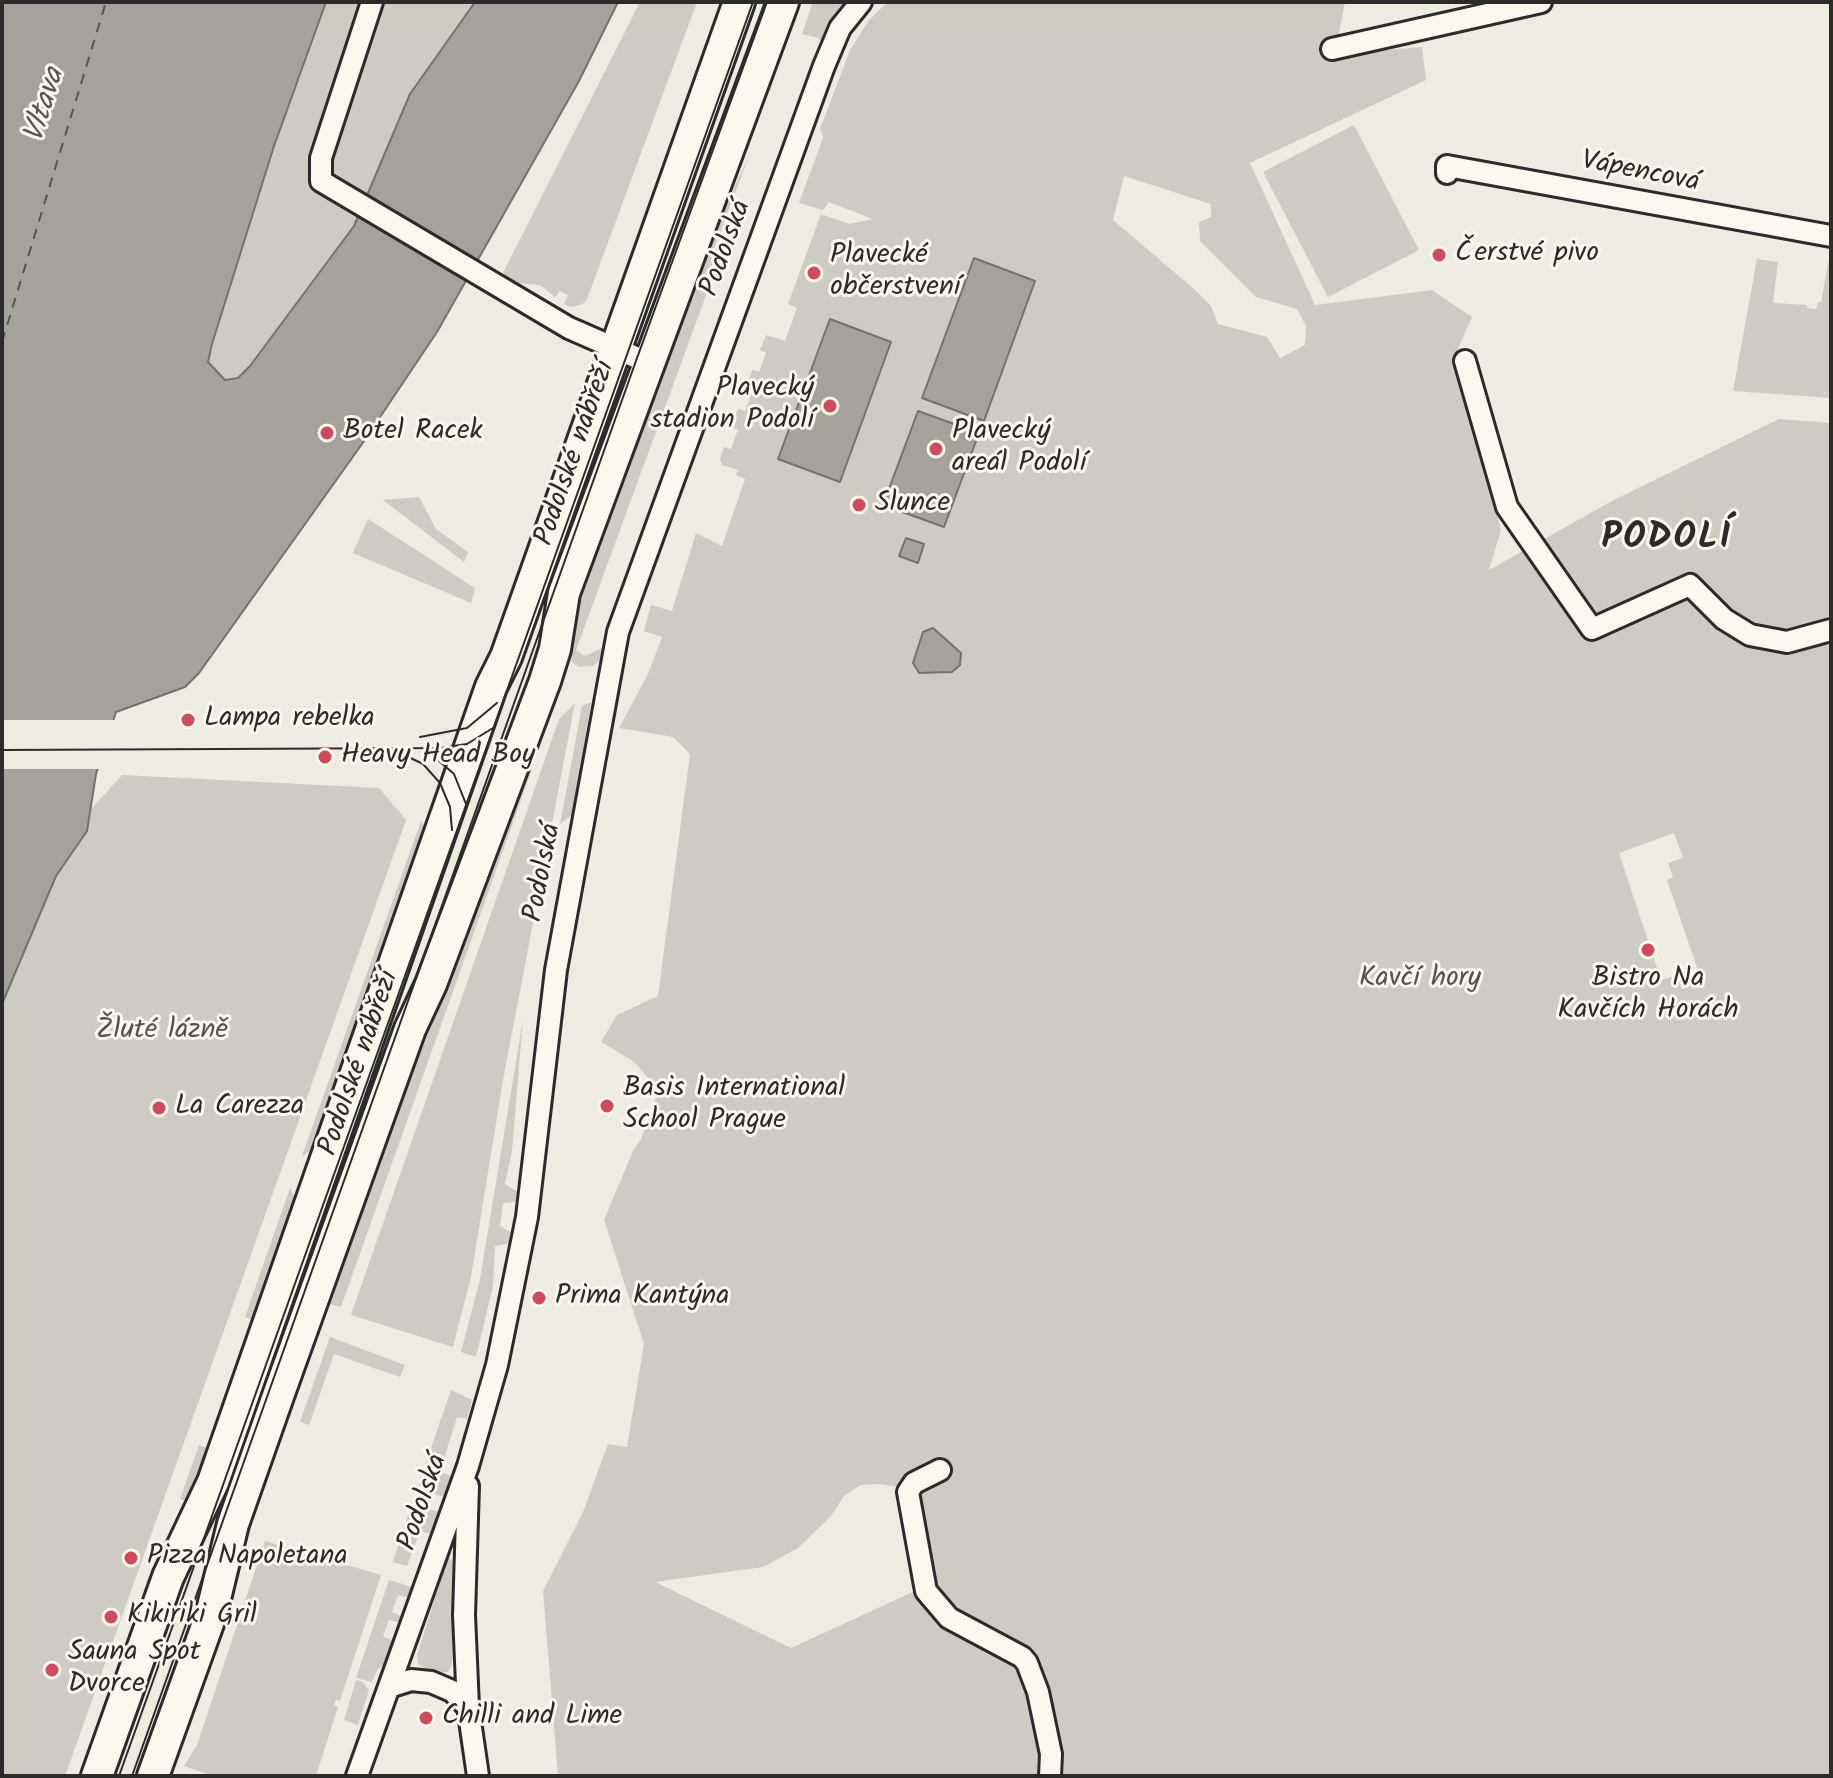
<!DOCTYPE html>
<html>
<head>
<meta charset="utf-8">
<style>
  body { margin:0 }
  #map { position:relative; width:1833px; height:1778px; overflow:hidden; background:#eeebe0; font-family:Kalam,sans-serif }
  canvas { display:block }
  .frame { position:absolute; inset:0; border:4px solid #2b2b2b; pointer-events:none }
</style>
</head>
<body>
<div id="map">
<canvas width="1833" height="1778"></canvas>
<div class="frame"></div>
</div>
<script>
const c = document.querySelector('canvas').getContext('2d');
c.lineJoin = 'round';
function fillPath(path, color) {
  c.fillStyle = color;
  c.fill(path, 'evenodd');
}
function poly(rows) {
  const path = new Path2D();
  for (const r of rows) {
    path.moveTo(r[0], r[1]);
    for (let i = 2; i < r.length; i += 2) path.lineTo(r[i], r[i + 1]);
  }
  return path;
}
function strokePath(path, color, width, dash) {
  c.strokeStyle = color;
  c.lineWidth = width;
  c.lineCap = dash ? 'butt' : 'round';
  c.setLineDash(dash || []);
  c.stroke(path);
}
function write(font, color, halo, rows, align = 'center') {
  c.font = font + ' Kalam,sans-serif';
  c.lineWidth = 6;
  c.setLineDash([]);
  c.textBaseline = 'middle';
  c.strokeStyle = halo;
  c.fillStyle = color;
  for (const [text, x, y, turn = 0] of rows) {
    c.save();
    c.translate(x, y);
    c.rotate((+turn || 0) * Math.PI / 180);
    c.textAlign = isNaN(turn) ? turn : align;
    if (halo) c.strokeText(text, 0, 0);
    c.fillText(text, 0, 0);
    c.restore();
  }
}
fillPath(poly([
  [326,2,475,2,410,94,354,226,250,366,238,378,225,380,208,362,212,344,274,146],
  [640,2,697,2,587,299,583,304,571,307,564,304,568,295,560,291,555,297,540,285,517,283,503,273],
  [813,2,849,3,825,45,818,38,802,34],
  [888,2,1345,2,1339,33,1351,53,1422,47,1426,80,1250,163,1315,305,1432,290,1472,317,1456,353,1501,530,1489,570,1612,501,1779,419,1831,423,1831,618,1821,622,1831,654,1831,1776,558,1776,543,1591,583,1512,608,1444,627,1447,644,1344,604,1220,633,1151,641,1139,659,1090,633,1061,601,1042,617,1015,658,996,690,754,673,737,619,728,648,674,662,637,644,631,651,605,672,611,696,533,722,546,745,479,736,475,738,470,722,465,720,459,724,447,731,449,738,430,731,427,738,409,745,411,752,392,746,389,752,370,759,372,766,353,760,350,766,335,785,341,797,308,788,304,821,214,849,224,873,219,829,202,823,210,799,203,823,138,820,129,850,50,869,20],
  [1124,176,1211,204,1211,217,1199,222,1200,241,1256,297,1297,309,1306,326,1305,345,1280,358,1267,337,1218,324,1211,306,1194,289,1113,220],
  [1674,833,1683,858,1668,863,1673,877,1667,880,1702,982,1682,989,1677,975,1661,980,1619,853],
  [880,1484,904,1488,905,1534,915,1591,791,1648,655,1582,763,1567,798,1548,831,1516,844,1496,861,1485],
  [1354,125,1419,250,1328,297,1263,172],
  [751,151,713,251,712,279,576,650,585,656,606,646,604,657,593,666,579,667,568,659,565,644,707,247],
  [1831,248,1831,398,1733,391,1757,259,1778,262,1773,303,1807,305,1807,308,1816,309,1818,302,1821,302],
  [419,497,436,529,468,552,464,562,383,500],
  [368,519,475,588,471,603,353,553],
  [591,702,573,814,560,824,582,706],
  [575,703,503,1080,471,1277,453,1347,351,1315,559,719],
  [540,710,550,716,549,721,385,1183,341,1307,330,1304],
  [122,775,379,788,406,820,65,1776,2,1776,2,1004,56,876,87,831,92,808],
  [421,821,426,829,312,1150,302,1156],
  [523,1019,512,1151,505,1184,518,1192,516,1202,503,1203,500,1226,512,1233,511,1243,495,1246,493,1286,476,1357,461,1352,480,1279],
  [290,1188,295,1198,252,1320,245,1317],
  [330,1337,405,1365,400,1377,334,1354,309,1425,300,1422],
  [451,1390,472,1400,467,1419,457,1417,440,1472,454,1477,445,1497,417,1489],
  [199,1445,207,1448,187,1502,180,1499],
  [412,1503,442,1513,434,1535,420,1531,407,1566,393,1562],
  [265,1541,381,1575,340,1701,336,1700,334,1705,338,1707,316,1776,213,1776,184,1766,197,1745],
  [448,1557,454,1562,452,1665,448,1672,434,1674,418,1664,417,1655],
  [389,1580,415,1588,411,1598,398,1595,392,1612,401,1616,401,1623,389,1620,383,1636,397,1643,392,1658,377,1670,372,1682,356,1678],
  [356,1680,363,1682,369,1690,358,1725,344,1720]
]), '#cecbc2');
const water = poly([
  [2,2,326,2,274,146,212,344,208,362,225,380,238,378,250,366,354,226,410,94,475,2,618,2,579,81,437,332,362,444,199,673,185,687,116,712,96,774,87,831,56,876,2,1004,2,2],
  [974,258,1035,281,984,421,922,398,974,258],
  [830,319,891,342,840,482,778,459,830,319],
  [918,411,979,433,944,527,883,505,918,411],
  [906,538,924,544,918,563,899,556,906,538],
  [933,628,961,653,960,665,952,672,919,673,913,663,923,632,933,628]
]);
fillPath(water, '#a4a29a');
strokePath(water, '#74726e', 2);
fillPath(poly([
  [2,720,118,720,101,769,2,769]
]), '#eeebe0');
strokePath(poly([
  [2,342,106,2]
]), '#555552', 2, [10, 8]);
const minor = poly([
  [372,2,321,158,321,181,569,328,649,363],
  [1332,49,1541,2],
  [1447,173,1447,166,1831,236],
  [1465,361,1507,507,1592,629,1690,585,1724,619,1750,635,1787,642,1831,630],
  [940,1470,914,1483,908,1492,926,1591,949,1618,1022,1657,1027,1663,1038,1692,1051,1754,1050,1776],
  [468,1486,464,1615,468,1707,478,1776],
  [389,1687,411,1680,431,1682,452,1691,468,1707],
  [357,1776,468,1466,497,1365,527,1217,556,970,618,632,824,66,840,28,861,2]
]);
const secondary = poly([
  [97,1776,168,1577,213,1482,491,687,506,657,739,2],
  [153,1776,211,1615,233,1524,278,1396,410,1029,431,984,545,681,555,649,564,593,783,2]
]);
strokePath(minor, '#2b2b2b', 26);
strokePath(secondary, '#2b2b2b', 36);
strokePath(minor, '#fbf7ec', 20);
strokePath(secondary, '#fbf7ec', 30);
strokePath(poly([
  [420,737,467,728,497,703],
  [424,748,454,774,466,804],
  [2,750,440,748,467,744,493,728],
  [396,751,423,764,440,783,450,807,452,830],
  [119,1776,753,2],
  [132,1776,637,358,767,2]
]), '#2b2b2b', 2);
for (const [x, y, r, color] of [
  [1439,255,8,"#d1495b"],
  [814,273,8,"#d1495b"],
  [830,406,8,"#d1495b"],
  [327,433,8,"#d1495b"],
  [936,449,8,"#d1495b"],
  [859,505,8,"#d1495b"],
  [188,720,8,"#d1495b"],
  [325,757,8,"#d1495b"],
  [1648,950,8,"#d1495b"],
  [607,1106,8,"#d1495b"],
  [159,1108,8,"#d1495b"],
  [539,1298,8,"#d1495b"],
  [131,1558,8,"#d1495b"],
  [111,1617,8,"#d1495b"],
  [52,1670,8,"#d1495b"],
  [426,1718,8,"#d1495b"]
]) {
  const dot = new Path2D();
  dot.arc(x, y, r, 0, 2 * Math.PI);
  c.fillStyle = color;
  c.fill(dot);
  strokePath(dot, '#fbf7ec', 3);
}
write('28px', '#2b2b2b', '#fbf7ec', [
  ["Vápencová",1640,174,11],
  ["Podolská",728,249,-70],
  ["Podolské nábřeží",577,454,-71],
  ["Podolská",545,873,-79],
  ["Podolské nábřeží",361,1064,-71],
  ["Podolská",425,1503,-71]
]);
write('28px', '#2b2b2b', '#fbf7ec', [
  ["Čerstvé pivo",1455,255],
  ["Plavecké",830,257],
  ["občerstvení",830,289],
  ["Plavecký",814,390,"right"],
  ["stadion Podolí",814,422,"right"],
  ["Botel Racek",343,433],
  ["Plavecký",952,433],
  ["areál Podolí",952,465],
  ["Slunce",875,505],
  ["Lampa rebelka",204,720],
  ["Heavy Head Boy",341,757],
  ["Bistro Na",1648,980,"center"],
  ["Kavčích Horách",1648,1012,"center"],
  ["Basis International",623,1090],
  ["School Prague",623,1122],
  ["La Carezza",175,1108],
  ["Prima Kantýna",555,1298],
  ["Pizza Napoletana",147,1558],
  ["Kikiriki Gril",127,1617],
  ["Sauna Spot",68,1654],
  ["Dvorce",68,1686],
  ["Chilli and Lime",442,1718]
], 'left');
write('28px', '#545351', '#fbf7ec', [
  ["Kavčí hory",1420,980],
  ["Žluté lázně",162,1032]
]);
write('italic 30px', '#555552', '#fbf7ec', [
  ["Vltava",47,106,-73]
]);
c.letterSpacing = '2px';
write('bold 36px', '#2b2b2b', '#fbf7ec', [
  ["PODOLÍ",1667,541]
]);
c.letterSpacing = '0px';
</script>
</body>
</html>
